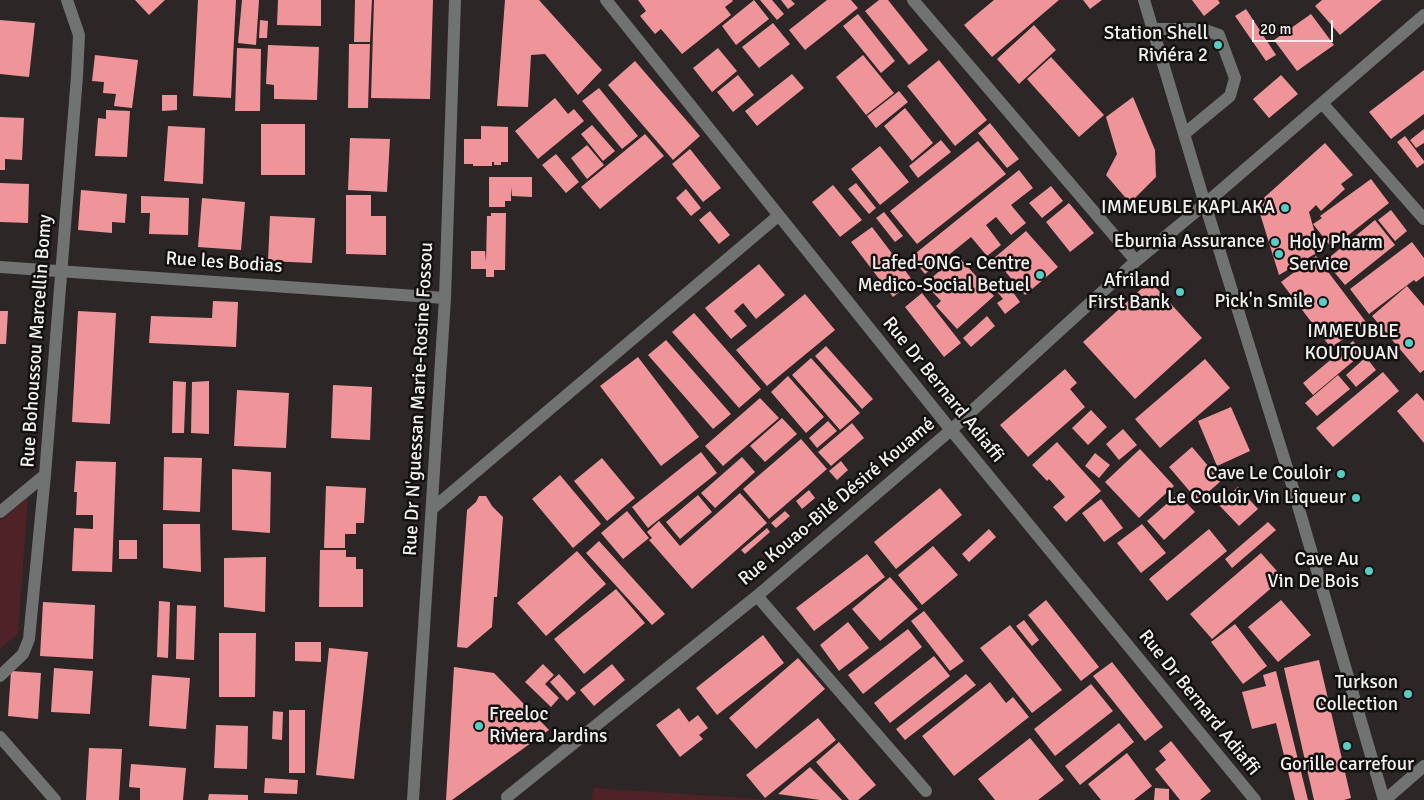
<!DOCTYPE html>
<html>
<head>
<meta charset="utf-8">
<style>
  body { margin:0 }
  #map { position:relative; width:1424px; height:800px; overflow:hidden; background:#2c2626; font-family:Signika,sans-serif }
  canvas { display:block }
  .scale { position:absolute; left:1252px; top:20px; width:81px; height:22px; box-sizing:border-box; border:2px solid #f4f0f0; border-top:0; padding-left:6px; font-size:15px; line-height:18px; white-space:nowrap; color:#f4f0f0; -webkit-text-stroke:4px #131010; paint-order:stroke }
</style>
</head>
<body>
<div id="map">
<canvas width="1424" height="800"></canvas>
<div class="scale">20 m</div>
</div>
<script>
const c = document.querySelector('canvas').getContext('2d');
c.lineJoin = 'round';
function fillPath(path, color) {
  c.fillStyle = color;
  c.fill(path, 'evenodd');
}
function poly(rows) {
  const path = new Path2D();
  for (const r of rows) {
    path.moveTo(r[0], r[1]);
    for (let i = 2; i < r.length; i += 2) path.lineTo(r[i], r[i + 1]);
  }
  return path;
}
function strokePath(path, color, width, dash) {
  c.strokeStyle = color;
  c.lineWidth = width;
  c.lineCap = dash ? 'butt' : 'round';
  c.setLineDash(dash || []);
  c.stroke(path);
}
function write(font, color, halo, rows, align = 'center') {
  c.font = font + ' Signika,sans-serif';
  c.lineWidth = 5;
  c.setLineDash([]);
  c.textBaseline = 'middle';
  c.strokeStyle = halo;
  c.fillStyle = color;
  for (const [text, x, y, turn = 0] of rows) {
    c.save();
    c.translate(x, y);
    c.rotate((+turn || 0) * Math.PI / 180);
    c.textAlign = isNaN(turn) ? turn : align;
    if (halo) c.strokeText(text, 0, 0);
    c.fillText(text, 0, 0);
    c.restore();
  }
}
fillPath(poly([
  [28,497,18,634,0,649,0,521],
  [593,788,775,800,592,800]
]), '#4e2226');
fillPath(poly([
  [135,0,165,0,149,15],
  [198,0,236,0,231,98,193,96],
  [242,0,259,0,256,45,238,43],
  [278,0,321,0,321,26,277,25],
  [355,0,372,0,370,42,354,42],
  [374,0,433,0,430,99,371,98],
  [505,0,539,0,602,70,578,95,545,54,531,55,528,107,497,106],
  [638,0,732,0,733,1,725,7,731,15,682,54,661,29,655,34,640,16,646,11],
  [754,0,769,19,736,45,722,26],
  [760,0,772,0,784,14,777,20],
  [781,0,791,0,795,4,788,9],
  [827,0,851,0,858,8,805,50,789,30],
  [879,0,888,0,928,50,909,65,865,11],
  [994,0,1059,0,992,57,964,25],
  [1083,0,1102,0,1090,9],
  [1192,0,1218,0,1220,3,1204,16],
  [1322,0,1382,0,1340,35,1315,6],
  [1246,9,1276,55,1266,61,1235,16],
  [858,14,895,61,881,73,843,26],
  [1311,14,1334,45,1297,71,1274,40],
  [0,20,35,23,29,77,0,74],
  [260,20,268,21,267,38,259,38],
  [773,23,790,44,759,68,742,47],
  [1034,25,1056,50,1019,84,997,59],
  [349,44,370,44,368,108,348,108],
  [268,45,319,47,317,100,274,99,274,85,266,84],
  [237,48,261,49,260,111,235,111],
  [718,48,737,71,712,92,693,68],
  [95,55,138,60,132,108,114,106,116,94,103,93,104,82,92,81],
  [863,55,894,93,866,115,836,77],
  [1051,57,1104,115,1079,137,1027,79],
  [939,60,987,120,955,146,907,86],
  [635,61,700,136,673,160,608,85],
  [1424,70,1424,114,1391,139,1369,112],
  [792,74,804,88,757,126,745,111],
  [738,75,754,95,733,112,717,92],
  [1281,75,1298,94,1269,118,1253,99],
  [599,88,638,136,622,149,582,101],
  [899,91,908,102,876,128,867,116],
  [162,95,177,95,177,110,162,111],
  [1133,97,1155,150,1156,177,1130,203,1106,175,1117,154,1106,117],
  [555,98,568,114,574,109,584,121,538,159,515,131],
  [905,108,933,143,912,161,884,126],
  [106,110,130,111,127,157,95,156,98,118,106,119],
  [0,117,24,118,22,160,5,159,5,170,0,170],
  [990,123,1019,159,1007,168,978,133],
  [261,124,305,124,305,175,261,175],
  [592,125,615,151,603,161,581,134],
  [168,126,205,128,203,184,164,181],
  [481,126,508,127,508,162,501,162,501,165,494,165,494,162,492,162,492,166,473,166,473,164,464,164,464,139,481,139],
  [1424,129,1424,143,1416,148,1410,140],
  [645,134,664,156,600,209,581,187],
  [1405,136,1424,161,1424,163,1417,168,1397,142],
  [350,138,390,139,387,192,348,190],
  [941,140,951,152,918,178,909,166],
  [978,141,1006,174,917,244,890,211],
  [1325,143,1353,175,1341,184,1345,189,1321,211,1316,205,1309,212,1320,251,1279,275,1257,204],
  [587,145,604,165,587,179,571,158],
  [880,146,909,182,880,205,851,169],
  [690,149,721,188,703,202,672,164],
  [556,154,579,182,566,193,542,165],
  [1019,170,1033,188,1011,205,1026,223,1011,235,996,217,986,225,1001,245,987,256,971,237,925,274,911,257],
  [489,177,532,177,532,197,512,196,511,187,511,201,505,201,505,207,489,207],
  [1371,179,1389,203,1332,248,1313,224,1322,218,1320,216],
  [0,183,29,184,28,223,0,222],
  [856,183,876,208,869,214,848,189],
  [833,185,862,220,840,237,812,202],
  [1051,186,1063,201,1042,218,1029,203],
  [686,189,701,208,691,216,676,198],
  [81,190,127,194,125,223,112,222,112,233,78,230],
  [346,195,371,195,371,216,386,216,386,255,346,254],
  [141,196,189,198,188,235,149,234,150,213,141,213],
  [202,198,245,202,241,250,198,247],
  [1069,203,1094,233,1070,252,1046,222],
  [1391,210,1407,231,1395,241,1378,220],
  [710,211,730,235,719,244,699,220],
  [884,212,903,236,895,242,876,218],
  [491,213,506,213,505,270,494,270,494,277,486,277,486,269,471,269,471,251,485,251,486,262,487,216,491,216],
  [270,216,315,218,312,263,268,261],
  [1375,220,1395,245,1345,285,1325,261],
  [872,227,913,281,893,297,851,242],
  [1026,231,1058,267,1025,295,994,258],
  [1412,242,1424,258,1424,276,1416,282,1414,280,1369,314,1350,289],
  [957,255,994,296,957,329,936,306,941,301,925,284],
  [1316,256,1366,322,1331,348,1281,282],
  [759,264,785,295,756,319,743,303,734,311,747,326,731,339,705,308],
  [1005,281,1020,302,1005,314,997,303,1003,299,995,289],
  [1150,281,1202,338,1135,399,1083,342],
  [1407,286,1424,306,1424,370,1420,373,1372,316],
  [922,293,961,343,944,357,905,307],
  [805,294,835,330,767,386,736,350],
  [213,301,238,302,236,347,149,343,151,316,212,318],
  [0,311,8,311,6,344,0,344],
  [78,311,116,313,110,424,72,422],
  [694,313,761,389,739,408,672,332],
  [987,316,995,326,971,347,963,338],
  [666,340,731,414,713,429,648,355],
  [1353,341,1363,353,1313,395,1303,383],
  [826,346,873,399,862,409,815,356],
  [638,357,699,437,661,466,600,386],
  [1366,357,1376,370,1356,387,1346,375],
  [811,358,860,413,840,430,792,375],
  [1205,359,1230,388,1160,448,1135,419],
  [1065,369,1077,383,1070,389,1085,407,1028,457,1000,425],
  [1383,372,1399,391,1333,447,1316,428],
  [1338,375,1350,389,1317,416,1305,403],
  [788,376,824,417,806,433,771,392],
  [173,381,186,382,184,433,172,433],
  [209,381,209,434,191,433,192,382],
  [333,385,372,387,370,440,331,438],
  [237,390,289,393,286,448,234,446],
  [1417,393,1424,401,1424,443,1397,411],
  [760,398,779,418,723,466,705,446],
  [1231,407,1250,451,1217,466,1198,421],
  [1091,410,1107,427,1088,445,1072,428],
  [782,418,797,434,765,462,750,446],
  [828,421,837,431,817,448,809,438],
  [852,423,864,438,831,466,818,452],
  [1123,429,1137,445,1119,460,1106,444],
  [801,439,827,469,769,519,743,489],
  [1057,442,1101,491,1066,522,1053,507,1065,497,1049,479,1047,481,1032,465],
  [1192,447,1221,481,1198,501,1169,467],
  [1140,449,1174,486,1139,518,1105,482],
  [701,452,717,473,648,528,632,507],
  [1095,453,1110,465,1099,478,1085,466],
  [164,457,202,458,200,512,163,510],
  [742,457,755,472,715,508,701,493],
  [602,458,635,498,607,521,574,481],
  [76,461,116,462,112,572,72,571,74,528,93,529,93,515,76,515,77,492,74,492],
  [841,461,848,470,837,480,829,471],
  [232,469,271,472,270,533,232,530],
  [560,475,601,524,573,548,532,499],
  [326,486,366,488,364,523,356,523,356,534,345,534,345,548,324,548],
  [1238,487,1258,509,1239,526,1218,504],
  [940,488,962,515,896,569,874,542],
  [809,490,815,498,802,509,796,501],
  [740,493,767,523,692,589,649,540,652,538,647,532,659,521,680,546],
  [1178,494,1195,512,1164,540,1147,521],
  [698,495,712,512,680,539,666,522],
  [479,496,486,496,492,506,503,517,497,597,494,597,492,627,467,648,457,647,467,510,476,502],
  [1101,499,1123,528,1104,542,1082,513],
  [627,511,649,538,623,559,601,533],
  [785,511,790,516,776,528,771,523],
  [1268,522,1276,530,1232,568,1225,559],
  [163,524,200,524,201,572,163,568],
  [1142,524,1166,553,1141,573,1117,543],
  [767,528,770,532,745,554,741,550],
  [989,529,996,537,969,562,962,554],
  [1209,529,1227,551,1167,601,1149,579],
  [119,540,137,540,137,559,119,559],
  [599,541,665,614,652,625,586,553],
  [933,546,958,575,922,605,898,575],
  [320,550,346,550,346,557,356,557,356,569,363,569,363,607,319,607],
  [577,551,606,584,546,636,517,603],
  [1261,553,1283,578,1212,639,1190,614],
  [867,554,885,577,814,631,796,608],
  [266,557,265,612,224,607,224,558],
  [890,577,918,609,880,641,852,609],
  [616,589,645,623,584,674,554,639],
  [1046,600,1099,667,1081,681,1028,615],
  [1281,600,1311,635,1278,662,1248,627],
  [159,601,170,602,168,658,157,657],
  [43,602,95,605,93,659,40,656],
  [177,605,196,606,194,660,176,659],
  [924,611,964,661,950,671,911,621],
  [1024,620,1039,640,1032,646,1016,626],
  [848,622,869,648,839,671,820,645],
  [1235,624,1267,666,1243,684,1211,642],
  [1010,625,1062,690,1032,713,980,648],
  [908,629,922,647,863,694,848,675],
  [219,633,256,633,255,697,219,697],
  [763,635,784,663,717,715,696,688],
  [295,642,321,642,321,662,295,661],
  [329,648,368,652,354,779,316,775],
  [934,656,950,676,890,723,874,703],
  [798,658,825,689,756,749,729,718],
  [1319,660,1351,798,1344,800,1314,800,1284,668],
  [1112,662,1163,727,1145,741,1093,676],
  [543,664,554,675,545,684,559,698,551,707,525,682],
  [612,664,625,680,594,706,580,690],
  [454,667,494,673,549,730,452,800,446,800],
  [54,668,93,671,90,714,51,712],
  [11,671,41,673,38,719,8,716],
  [1276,671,1308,800,1295,800,1276,723,1252,729,1242,692,1266,686,1263,675],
  [559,674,576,693,567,701,550,682],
  [966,674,976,685,905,740,896,729],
  [152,675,190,678,186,729,149,726],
  [990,682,1006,703,1013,697,1029,717,954,776,922,736],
  [1091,684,1113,711,1055,756,1034,729],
  [679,708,689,722,698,715,708,728,699,735,703,739,680,757,656,725],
  [289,710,305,710,305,773,289,773],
  [273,711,283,712,282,740,272,739],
  [818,718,836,740,765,798,746,775],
  [1119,723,1134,742,1080,785,1065,766],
  [216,725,248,726,247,769,214,768],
  [1030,738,1064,780,1038,800,995,800,978,779],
  [1171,741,1211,791,1200,800,1180,800,1155,769,1166,760,1159,751],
  [839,742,876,785,858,800,849,800,816,762],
  [89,748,122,749,119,800,86,800],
  [1127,753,1152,786,1134,800,1101,800,1088,784],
  [131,764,186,768,183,800,140,800,140,788,129,787],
  [810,767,842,800,820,800,778,794],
  [265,778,298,780,297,794,264,793],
  [1155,788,1169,789,1169,800,1154,800],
  [209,794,248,795,248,800,208,800]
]), '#ef959a');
strokePath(poly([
  [606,0,951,430,1255,800],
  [913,0,1136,261],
  [1144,0,1205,204,1287,468,1384,800],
  [1153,29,1202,29,1219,35,1235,78,1230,96,1184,134],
  [1322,103,1424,219],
  [0,267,445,298],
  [432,509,778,216],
  [0,512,45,475],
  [757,596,926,791],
  [0,676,23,654,29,639,45,475,77,76,79,35,67,0],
  [0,737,55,800],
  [507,797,757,596,951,430,1136,261,1205,204,1424,15],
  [413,800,445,298,455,0],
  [1385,800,1424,766]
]), '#707372', 12);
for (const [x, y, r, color] of [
  [1218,45,5,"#56cec3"],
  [1285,208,5,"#56cec3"],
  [1275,242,5,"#56cec3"],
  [1279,254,5,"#56cec3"],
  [1040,275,5,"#56cec3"],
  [1180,292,5,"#56cec3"],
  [1323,302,5,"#56cec3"],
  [1409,343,5,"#56cec3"],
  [1341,474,5,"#56cec3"],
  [1356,498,5,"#56cec3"],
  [1369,571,5,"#56cec3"],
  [1408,694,5,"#56cec3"],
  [479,726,5,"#56cec3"],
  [1347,746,5,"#56cec3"]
]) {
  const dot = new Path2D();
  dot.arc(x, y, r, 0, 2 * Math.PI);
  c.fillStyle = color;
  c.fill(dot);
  strokePath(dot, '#131010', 2);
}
write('19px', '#f4f0f0', '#131010', [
  ["Station Shell",1208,34],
  ["Riviéra 2",1208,56],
  ["IMMEUBLE KAPLAKA",1275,208],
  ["Eburnia Assurance",1265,242],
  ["Holy Pharm",1289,243,"left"],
  ["Service",1289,265,"left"],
  ["Lafed-ONG - Centre",1030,264],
  ["Medico-Social Betuel",1030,286],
  ["Afriland",1170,281],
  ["First Bank",1170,303],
  ["Pick'n Smile",1313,302],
  ["IMMEUBLE",1399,332],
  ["KOUTOUAN",1399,354],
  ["Cave Le Couloir",1331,474],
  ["Le Couloir Vin Liqueur",1346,498],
  ["Cave Au",1359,560],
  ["Vin De Bois",1359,582],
  ["Turkson",1398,683],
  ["Collection",1398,705],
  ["Freeloc",489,715,"left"],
  ["Riviera Jardins",489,737,"left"],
  ["Gorille carrefour",1347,765,"center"]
], 'right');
write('19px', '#f4f0f0', '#131010', [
  ["Rue les Bodias",224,263,4],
  ["Rue Bohoussou Marcellin Bomy",37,341,-86],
  ["Rue Dr Bernard Adiaffi",943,390,51],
  ["Rue Dr N'guessan Marie-Rosine Fossou",419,399,-87],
  ["Rue Kouao-Bilé Désiré Kouamé",837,502,-40],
  ["Rue Dr Bernard Adiaffi",1199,703,51]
]);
</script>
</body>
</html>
